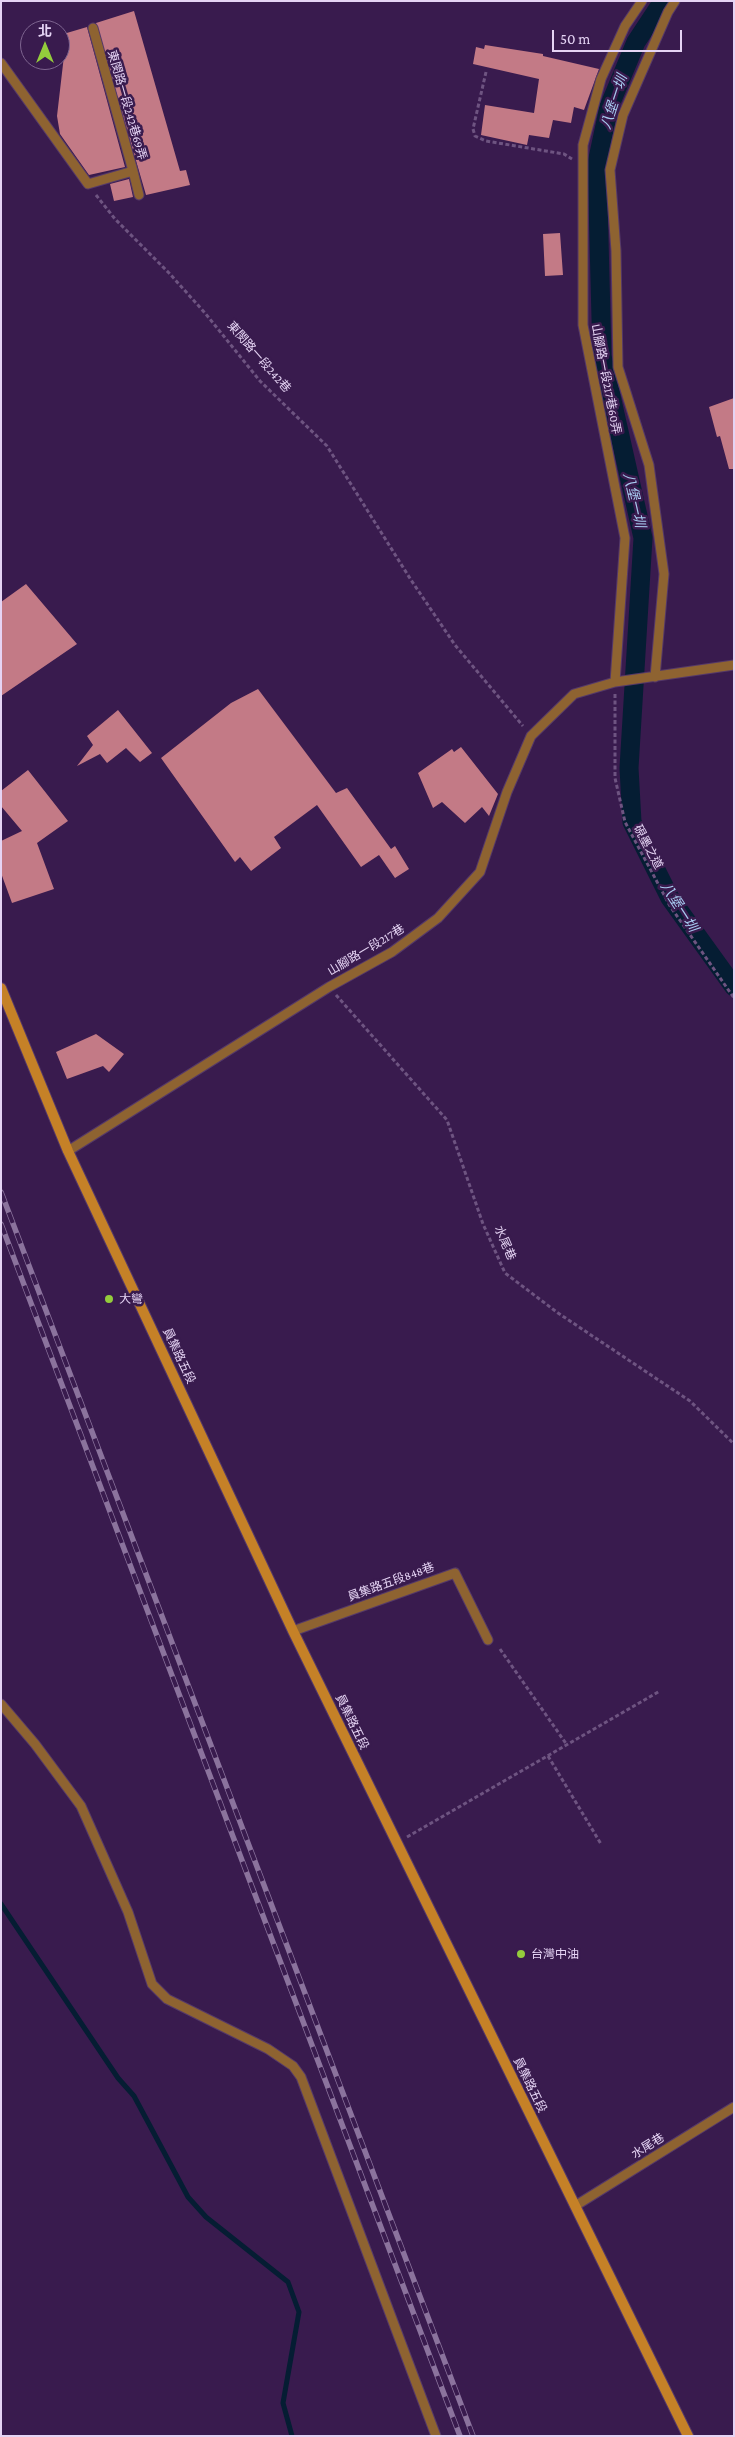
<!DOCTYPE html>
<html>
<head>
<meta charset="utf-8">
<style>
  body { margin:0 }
  #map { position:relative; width:735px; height:2437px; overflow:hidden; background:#391b4e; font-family:"Crimson Pro","Noto Sans TC",serif }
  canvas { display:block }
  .frame { position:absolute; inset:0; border:2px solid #e5d4f4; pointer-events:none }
  .north { position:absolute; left:20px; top:20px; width:50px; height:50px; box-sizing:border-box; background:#391b4e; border:1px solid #7e6590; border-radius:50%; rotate:0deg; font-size:14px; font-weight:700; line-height:20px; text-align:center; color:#e5d4f4 }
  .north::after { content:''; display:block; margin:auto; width:18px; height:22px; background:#94cc3c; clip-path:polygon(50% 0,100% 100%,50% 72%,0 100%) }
  .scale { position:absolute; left:552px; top:30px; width:130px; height:22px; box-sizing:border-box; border:2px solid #e5d4f4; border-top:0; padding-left:6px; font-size:15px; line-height:18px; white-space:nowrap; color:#e5d4f4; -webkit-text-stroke:4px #391b4e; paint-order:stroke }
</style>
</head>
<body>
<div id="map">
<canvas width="735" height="2437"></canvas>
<div class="frame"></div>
<div class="north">北</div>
<div class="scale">50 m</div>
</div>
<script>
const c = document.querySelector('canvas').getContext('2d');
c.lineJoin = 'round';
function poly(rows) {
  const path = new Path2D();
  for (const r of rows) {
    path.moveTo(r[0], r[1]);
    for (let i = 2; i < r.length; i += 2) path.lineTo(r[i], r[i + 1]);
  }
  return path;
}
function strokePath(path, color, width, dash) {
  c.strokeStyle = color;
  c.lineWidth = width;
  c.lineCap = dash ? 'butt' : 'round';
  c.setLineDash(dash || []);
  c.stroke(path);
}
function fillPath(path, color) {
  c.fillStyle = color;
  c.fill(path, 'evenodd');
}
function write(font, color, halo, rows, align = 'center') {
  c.font = font + ' "Crimson Pro","Noto Sans TC",serif';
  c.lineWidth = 5;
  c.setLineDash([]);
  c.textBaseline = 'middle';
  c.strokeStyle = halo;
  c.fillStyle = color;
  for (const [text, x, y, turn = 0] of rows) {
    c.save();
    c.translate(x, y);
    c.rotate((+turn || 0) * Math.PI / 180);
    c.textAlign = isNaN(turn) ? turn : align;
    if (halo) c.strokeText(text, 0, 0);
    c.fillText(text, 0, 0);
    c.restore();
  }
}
strokePath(poly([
  [1,1904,118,2078,134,2096,188,2197,206,2217,288,2282,299,2312,283,2403,292,2436]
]), '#051d33', 5);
strokePath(poly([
  [663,1,636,42,609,107,597,163,602,356,643,538,629,768,632,822,670,898,734,987]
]), '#051d33', 19);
fillPath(poly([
  [134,11,180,171,186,170,190,185,146,195,96,23],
  [87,27,125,167,89,175,60,134,57,116,65,47,61,47,60,35],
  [485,45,543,54,543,56,599,69,584,110,574,107,571,123,553,120,549,138,529,135,527,145,481,135,485,105,534,113,539,79,473,64,476,47,484,49],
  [129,179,133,197,114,201,110,184],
  [560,233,563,275,545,276,543,234],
  [734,398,734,469,729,469,720,436,717,437,709,407],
  [26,584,77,644,1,696,1,602],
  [258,689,336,793,347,788,391,849,395,846,409,869,395,878,379,855,361,867,317,805,274,837,281,848,251,871,240,857,235,862,161,758,231,703],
  [118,710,152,753,140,762,126,748,107,763,100,754,77,766,93,745,87,736],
  [461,747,498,794,489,816,482,807,465,823,442,802,433,808,418,773,452,749,454,752],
  [28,770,68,821,37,843,54,889,12,903,1,873,1,841,22,831,1,806,1,791],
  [96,1034,124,1054,109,1072,103,1066,67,1079,56,1052]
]), '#c37a86');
const service = poly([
  [1,63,88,184,133,171,93,28],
  [133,171,139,195],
  [655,677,664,574,649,465,618,367,616,251,610,170,623,115,668,12,675,1],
  [615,682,625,538,583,325,583,145,601,79,625,26,642,1],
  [68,1151,329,987,392,952,438,918,480,872,507,792,531,736,574,694,615,682,734,665],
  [293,1631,455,1573,488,1640],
  [1,1704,35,1744,81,1806,128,1912,152,1984,167,1999,268,2049,293,2066,301,2077,436,2436],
  [575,2206,734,2107]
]);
const secondary = poly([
  [1,988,68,1151,293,1631,688,2436]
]);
strokePath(service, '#553969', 11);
strokePath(secondary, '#553969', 12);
strokePath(poly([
  [486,72,473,129,475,136,486,141,564,154,572,159],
  [96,195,115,219,169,273,205,313,260,381,327,446,411,580,455,645,523,726],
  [615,694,615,778,625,822,670,906,734,998],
  [336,995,447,1120,483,1224,505,1273,558,1313,690,1401,734,1444],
  [500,1649,567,1745],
  [548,1756,601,1844],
  [407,1837,660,1691]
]), '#6e5481', 3, [4, 2.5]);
strokePath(service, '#8e6331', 9);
strokePath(secondary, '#c58127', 10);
const rail = poly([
  [1,1192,473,2436],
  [1,1224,460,2436]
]);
strokePath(rail, '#8b739d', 5.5);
strokePath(rail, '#391b4e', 4, [11]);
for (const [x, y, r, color] of [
  [109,1299,5,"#94cc3c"],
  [521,1954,5,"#94cc3c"]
]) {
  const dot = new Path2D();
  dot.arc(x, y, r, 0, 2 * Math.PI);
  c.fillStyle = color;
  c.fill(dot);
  strokePath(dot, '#391b4e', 2);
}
write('12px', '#e5d4f4', '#391b4e', [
  ["東閔路一段242巷69弄",127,105,74],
  ["東閔路一段242巷",259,357,49],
  ["山腳路一段217巷60弄",606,379,79],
  ["硯墨之道",648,847,62],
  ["山腳路一段217巷",366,950,-31],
  ["水尾巷",505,1243,67],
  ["員集路五段",179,1356,65],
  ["員集路五段848巷",391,1582,-20],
  ["員集路五段",352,1722,64],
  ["員集路五段",530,2085,64],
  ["水尾巷",648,2146,-32]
]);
write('12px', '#e5d4f4', '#391b4e', [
  ["大彎",119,1299],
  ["台灣中油",531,1954]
], 'left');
write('italic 14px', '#a8ccf1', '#391b4e', [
  ["八堡一圳",614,102,-72],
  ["八堡一圳",634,500,77],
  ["八堡一圳",679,907,57]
]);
</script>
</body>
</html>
